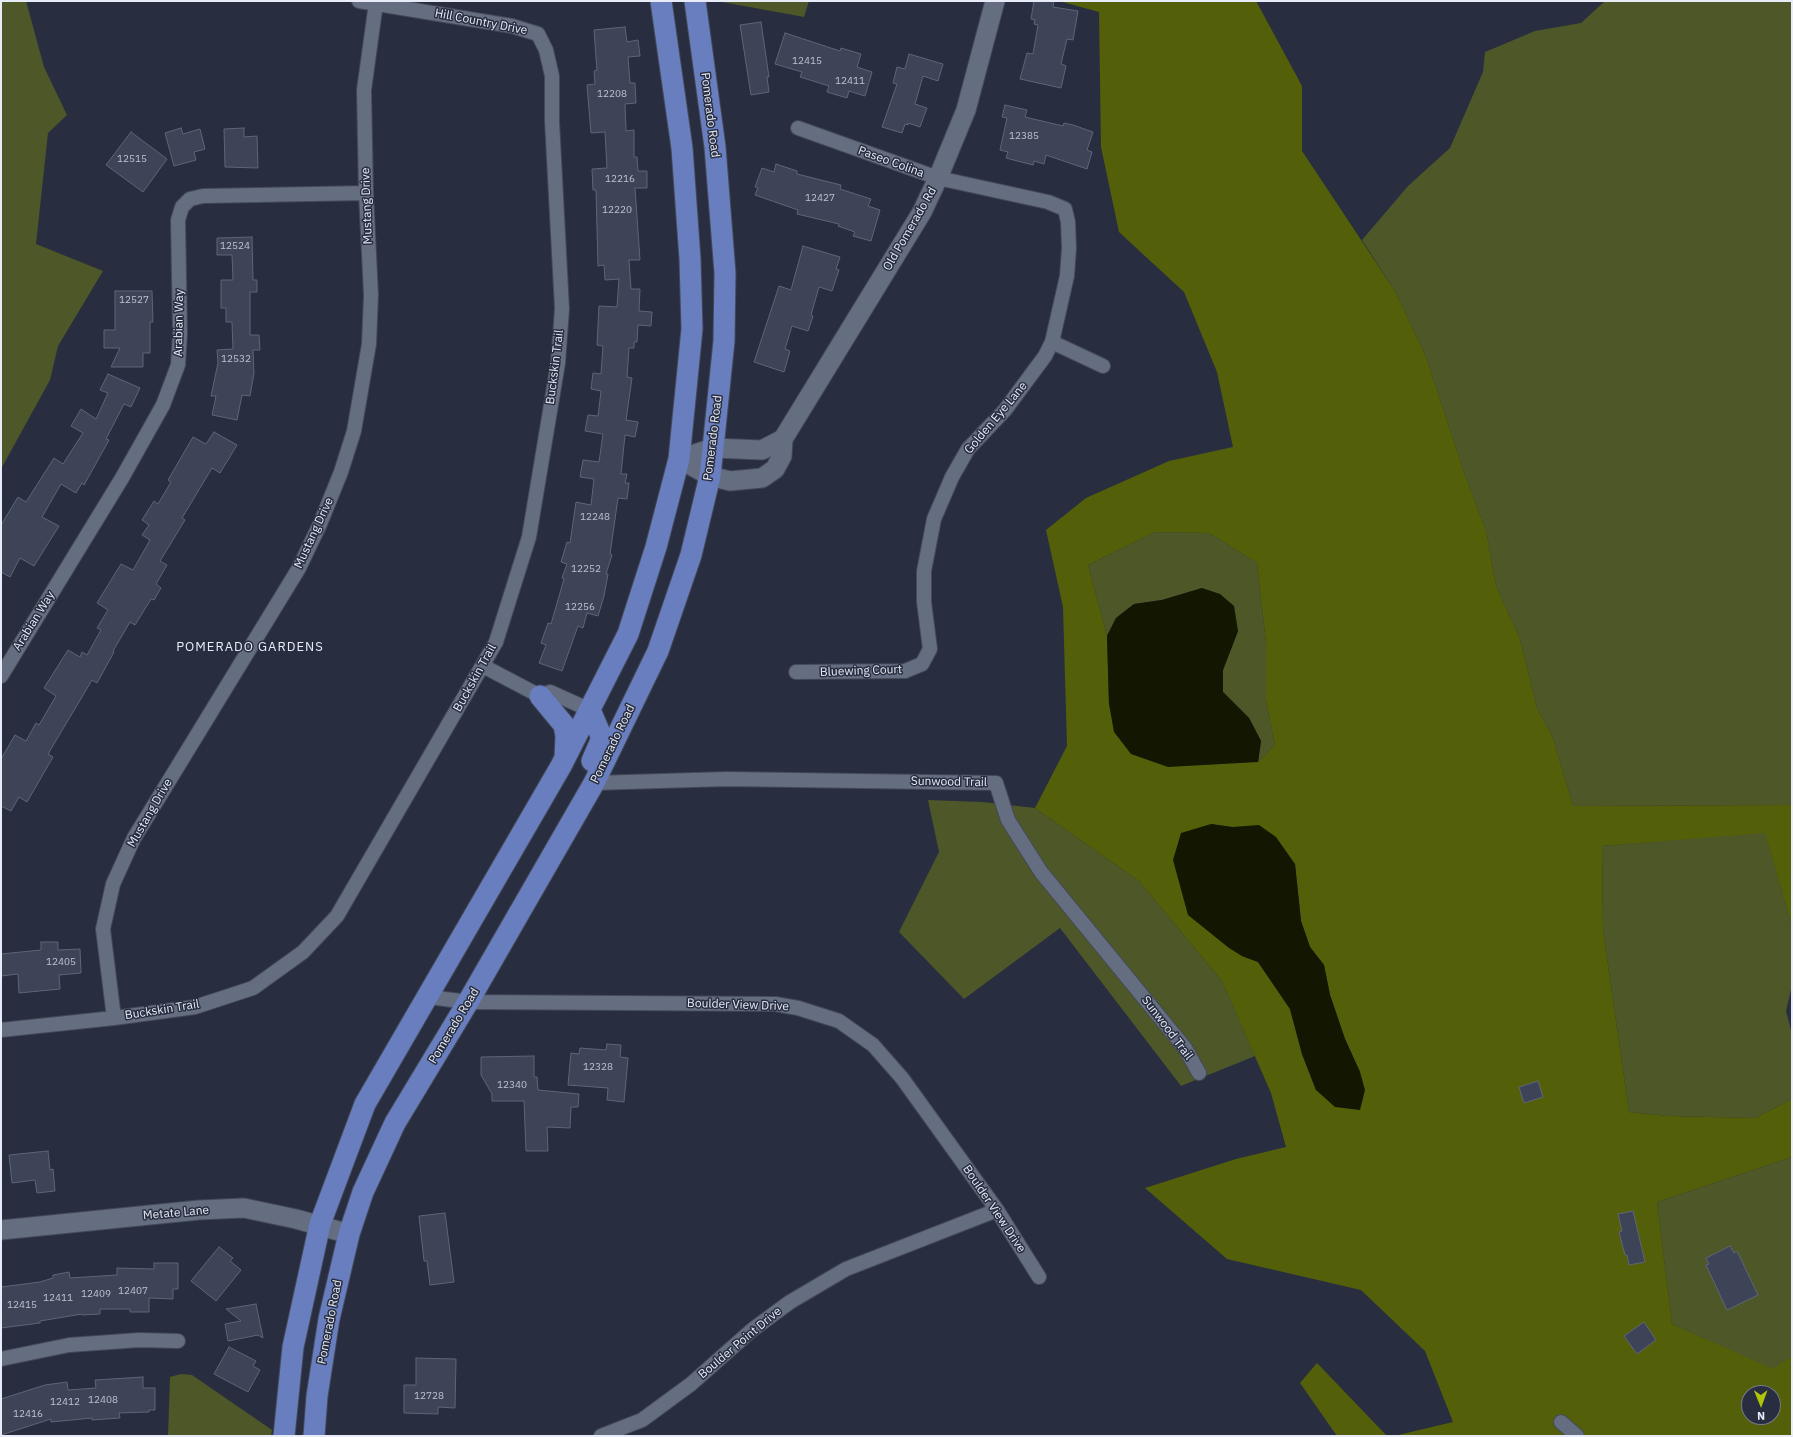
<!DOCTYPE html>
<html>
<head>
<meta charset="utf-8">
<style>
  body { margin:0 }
  #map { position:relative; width:1793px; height:1437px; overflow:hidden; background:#282e40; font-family:"IBM Plex Sans",sans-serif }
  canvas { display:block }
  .frame { position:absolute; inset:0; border:2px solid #e7ecf8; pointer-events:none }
  .north { position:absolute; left:1741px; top:1385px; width:40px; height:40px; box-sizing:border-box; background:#282e40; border:1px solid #747a8a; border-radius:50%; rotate:179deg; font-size:11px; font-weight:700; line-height:16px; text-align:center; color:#e7ecf8 }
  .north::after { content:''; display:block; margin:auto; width:14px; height:18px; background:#afc508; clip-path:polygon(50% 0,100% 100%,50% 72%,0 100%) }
</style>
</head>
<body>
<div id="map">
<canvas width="1793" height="1437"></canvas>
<div class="frame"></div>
<div class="north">N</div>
</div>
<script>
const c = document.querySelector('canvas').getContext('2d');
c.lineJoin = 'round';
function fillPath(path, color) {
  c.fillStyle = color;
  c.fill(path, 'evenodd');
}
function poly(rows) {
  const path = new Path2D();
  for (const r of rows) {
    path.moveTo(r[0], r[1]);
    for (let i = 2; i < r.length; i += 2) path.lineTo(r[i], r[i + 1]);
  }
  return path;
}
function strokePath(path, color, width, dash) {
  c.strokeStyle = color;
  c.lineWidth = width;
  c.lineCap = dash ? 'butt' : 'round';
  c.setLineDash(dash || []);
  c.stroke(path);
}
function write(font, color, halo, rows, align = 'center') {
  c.font = font + ' "IBM Plex Sans",sans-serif';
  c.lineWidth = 3;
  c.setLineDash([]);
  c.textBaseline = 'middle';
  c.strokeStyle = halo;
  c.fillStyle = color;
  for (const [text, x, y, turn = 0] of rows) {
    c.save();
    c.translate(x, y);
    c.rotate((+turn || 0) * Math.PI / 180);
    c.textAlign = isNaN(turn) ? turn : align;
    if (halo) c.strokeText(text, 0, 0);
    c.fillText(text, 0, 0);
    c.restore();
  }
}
fillPath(poly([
  [1,1,26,1,44,67,67,115,48,133,36,244,103,271,58,346,50,380,1,469],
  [717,1,809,1,804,17],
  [1605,1,1792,1,1792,805,1573,806,1553,738,1537,708,1520,639,1496,586,1486,530,1466,478,1426,357,1395,291,1362,240,1408,186,1450,148,1483,72,1485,52,1535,31,1581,23],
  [1155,532,1209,533,1257,563,1266,643,1266,701,1275,745,1258,762,1261,741,1249,718,1223,692,1223,670,1238,631,1202,588,1162,600,1134,604,1116,618,1107,636,1088,565],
  [928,800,983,802,1035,808,1139,881,1222,981,1255,1056,1181,1086,1060,928,964,999,899,932,939,852],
  [1765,832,1792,927,1792,985,1786,1011,1792,1034,1792,1099,1755,1118,1668,1116,1629,1112,1603,930,1602,846],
  [1792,1157,1792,1356,1773,1370,1672,1324,1657,1202],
  [181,1374,192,1375,272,1430,271,1436,168,1436,170,1377]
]), '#4e5727');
fillPath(poly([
  [1059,1,1256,1,1302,86,1302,151,1395,291,1426,357,1466,478,1486,530,1496,586,1520,639,1537,708,1553,738,1573,806,1792,805,1792,927,1765,833,1602,846,1603,930,1629,1112,1668,1116,1755,1118,1792,1099,1792,1157,1657,1202,1672,1324,1773,1369,1792,1356,1792,1436,1394,1436,1453,1422,1425,1351,1361,1290,1227,1259,1145,1188,1236,1159,1286,1147,1271,1093,1222,981,1139,881,1035,808,1067,746,1063,607,1046,530,1086,498,1169,461,1233,447,1217,372,1184,292,1119,232,1101,147,1099,12],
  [1155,532,1209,533,1257,563,1266,643,1266,701,1275,745,1258,762,1109,704,1107,636,1088,565],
  [1211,824,1232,827,1295,864,1301,921,1310,947,1324,965,1330,995,1345,1039,1360,1072,1316,1090,1302,1054,1290,1009,1258,962,1242,956,1213,934],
  [1749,1393,1773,1393,1773,1417,1749,1417],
  [1317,1363,1387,1436,1337,1436,1300,1383]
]), '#546009');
fillPath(poly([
  [1202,588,1220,594,1234,606,1238,631,1223,670,1223,692,1249,718,1261,741,1258,762,1168,767,1131,754,1114,732,1109,704,1107,636,1116,618,1134,604,1162,600],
  [1211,824,1232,827,1259,825,1276,837,1295,864,1301,921,1310,947,1324,965,1330,995,1345,1039,1360,1072,1365,1090,1360,1110,1335,1107,1316,1090,1302,1054,1290,1009,1258,962,1242,956,1229,948,1188,915,1173,860,1181,833]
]), '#131601');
const building = poly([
  [1034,1,1054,1,1053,7,1078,11,1073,40,1067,39,1061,64,1066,66,1061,88,1020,79,1027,53,1033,54,1038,25,1034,24,1035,20,1031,19,1034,1],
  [761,22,769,77,767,77,769,92,751,95,740,25,761,22],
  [625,27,627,42,638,40,640,56,628,57,630,83,635,83,636,103,625,104,626,131,634,130,634,157,637,157,638,171,647,171,647,188,635,188,640,260,629,260,631,289,640,289,639,311,652,312,651,326,638,325,637,342,634,342,634,348,629,348,627,377,632,378,626,420,638,422,635,437,625,435,621,474,627,474,625,483,629,483,627,499,618,498,610,554,612,555,606,574,608,574,604,596,598,616,587,613,583,628,578,626,562,671,539,663,546,645,541,643,548,623,551,624,564,579,562,578,567,564,561,562,567,542,570,543,576,502,591,505,594,479,580,477,583,460,599,462,603,434,585,431,588,415,598,416,601,391,591,389,593,373,601,374,603,346,597,345,599,306,617,307,619,279,605,280,604,265,598,266,596,190,593,190,592,169,607,168,605,132,591,133,587,85,595,84,594,71,597,70,594,30,625,27],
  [785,33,840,51,841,48,861,54,857,67,872,72,865,96,849,91,847,98,827,92,829,86,800,77,802,72,775,64,785,33],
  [909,54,943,64,938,81,923,76,915,104,927,108,920,127,908,123,908,125,905,124,902,133,882,127,897,84,893,83,897,67,905,69,909,54],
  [1005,105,1027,110,1025,117,1063,126,1064,123,1073,125,1093,132,1087,150,1092,152,1087,169,1046,155,1044,164,1034,161,1033,165,1006,158,1008,152,1000,150,1007,118,1002,117,1005,105],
  [181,128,183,134,200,129,205,149,194,152,196,160,174,166,165,133,181,128],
  [244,128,244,137,257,136,258,168,225,167,224,129,244,128],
  [131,132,167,159,143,192,106,165,131,132],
  [776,164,797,171,797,174,841,185,840,189,871,199,868,206,880,210,871,241,853,236,855,232,838,226,839,224,797,214,798,210,755,195,758,188,755,187,762,168,774,172,776,164],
  [252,237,253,280,257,280,257,292,250,292,250,335,259,335,260,350,253,350,254,373,250,396,242,395,237,420,212,415,216,396,211,396,218,363,217,350,233,349,232,322,226,322,226,308,221,308,221,280,233,280,232,255,217,255,217,238,252,237],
  [803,246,840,257,836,269,839,270,832,291,819,287,811,315,813,316,808,331,792,326,785,349,790,351,784,372,754,362,779,286,791,290,803,246],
  [115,291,152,291,153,322,150,322,150,353,143,353,143,367,111,367,120,348,104,348,104,330,115,330,115,291],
  [108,374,140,388,131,407,124,404,106,439,109,440,84,485,82,483,76,493,61,484,42,517,59,526,34,566,20,558,10,577,1,572,1,525,18,497,26,502,54,458,63,464,83,433,71,426,81,409,96,419,108,393,100,390,108,374],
  [214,432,237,445,220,473,212,468,182,518,185,520,160,561,167,565,156,584,161,588,154,600,151,599,135,625,130,622,113,651,114,652,97,683,92,680,48,754,53,757,27,802,19,797,11,811,1,806,1,759,15,735,26,741,36,723,39,725,56,696,44,688,68,650,80,657,82,652,87,655,101,630,97,628,108,610,97,603,121,564,133,570,150,540,142,535,149,525,142,520,154,501,158,504,171,482,168,480,193,437,206,444,214,432],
  [41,942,58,942,58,950,80,949,81,973,59,975,60,989,19,993,18,974,1,976,1,954,41,950,41,942],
  [607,1044,621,1045,620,1057,628,1058,624,1102,607,1100,608,1088,568,1085,571,1053,579,1054,580,1048,606,1050,607,1044],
  [534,1056,534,1077,537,1077,538,1090,579,1094,578,1107,571,1107,570,1128,547,1127,548,1151,526,1151,524,1101,492,1101,492,1094,481,1075,481,1057,534,1056],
  [1538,1081,1543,1097,1524,1103,1519,1087,1538,1081],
  [48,1151,50,1170,53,1169,55,1191,37,1193,35,1180,12,1183,9,1155,48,1151],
  [1633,1211,1645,1262,1629,1265,1627,1255,1625,1255,1619,1232,1622,1231,1618,1214,1633,1211],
  [445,1213,454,1282,430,1285,427,1261,424,1261,419,1216,445,1213],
  [1730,1246,1734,1253,1737,1251,1758,1295,1727,1310,1706,1265,1709,1264,1706,1258,1730,1246],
  [219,1247,233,1258,230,1261,241,1270,216,1301,191,1281,219,1247],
  [154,1263,178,1263,178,1289,173,1289,173,1299,149,1298,149,1312,130,1312,130,1309,100,1309,100,1314,82,1315,82,1314,40,1321,40,1323,1,1328,1,1287,40,1282,53,1278,53,1275,69,1272,70,1278,117,1275,117,1268,154,1269,154,1263],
  [256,1304,263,1338,258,1335,228,1341,225,1324,241,1321,226,1309,256,1304],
  [1644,1322,1656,1340,1637,1354,1624,1336,1644,1322],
  [229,1347,256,1361,253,1366,260,1370,248,1392,214,1374,229,1347],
  [416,1358,456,1359,455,1408,438,1407,438,1414,404,1413,404,1385,416,1385,416,1358],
  [143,1377,143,1388,155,1388,155,1410,149,1410,149,1412,119,1413,120,1418,92,1420,92,1418,51,1422,51,1419,1,1435,1,1399,45,1385,67,1382,68,1390,96,1388,95,1380,143,1377]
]);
fillPath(building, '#3d4457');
strokePath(building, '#5e6579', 1);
const street = poly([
  [1052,342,1103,366],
  [483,666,540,696,550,692,590,710],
  [796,672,905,671,922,664,930,649,924,602,924,571,934,519,952,477,968,449,1005,410,1045,356,1052,342,1067,276,1069,248,1068,222,1065,209,1048,202,938,178,798,128],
  [1,676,122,478,163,405,178,365,180,333,178,220,182,207,190,199,203,196,366,193],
  [594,783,727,779,996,783,1008,820,1041,872,1185,1048,1199,1073],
  [429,997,468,1002,775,1004,798,1008,839,1021,873,1045,902,1078,997,1210,1039,1277],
  [114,1018,103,929,113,884,134,838,299,568,320,524,341,472,354,431,369,344,371,295,366,193,364,90,376,3],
  [1,1030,114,1018,195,1007,253,988,303,952,337,916,496,642,529,537,558,363,562,309,552,121,552,76,546,50,538,34,512,26,359,1],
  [1,1359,69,1345,139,1340,178,1341],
  [1561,1422,1577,1436],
  [601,1436,642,1420,691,1384,752,1330,790,1302,846,1269,997,1210]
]);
const secondary = poly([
  [679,459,710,476,730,481,762,478,775,469,782,456,783,439,922,212,938,178,966,110,995,1],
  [679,459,713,448,762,450,783,439],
  [1,1230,199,1210,244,1208,296,1219,349,1234]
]);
const primary = poly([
  [540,696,564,725,566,736,565,757],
  [590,710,602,738,592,761],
  [284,1436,293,1347,320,1224,365,1104,561,766,628,634,656,547,679,459,692,329,690,259,682,148,661,1],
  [314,1436,317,1396,329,1319,349,1234,363,1192,395,1123,468,1002,594,783,658,651,691,555,710,476,713,448,724,341,725,273,715,147,695,1]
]);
strokePath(street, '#444958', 16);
strokePath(secondary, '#444958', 21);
strokePath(primary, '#444958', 23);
strokePath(street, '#656d81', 14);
strokePath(secondary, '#656d81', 19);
strokePath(primary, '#687ebe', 21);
write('10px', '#bcc2d0', null, [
  ["12415",807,61],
  ["12411",850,81],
  ["12208",612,94],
  ["12385",1024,136],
  ["12515",132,159],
  ["12216",620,179],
  ["12427",820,198],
  ["12220",617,210],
  ["12524",235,246],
  ["12527",134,300],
  ["12532",236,359],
  ["12248",595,517],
  ["12252",586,569],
  ["12256",580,607],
  ["12405",61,962],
  ["12328",598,1067],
  ["12340",512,1085],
  ["12407",133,1291],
  ["12409",96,1294],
  ["12411",58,1298],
  ["12415",22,1305],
  ["12728",429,1396],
  ["12408",103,1400],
  ["12412",65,1402],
  ["12416",28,1414]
]);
write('12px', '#e7ecf8', '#282e40', [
  ["Hill Country Drive",481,22,11],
  ["Pomerado Road",710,115,83],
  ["Paseo Colina",891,162,20],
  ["Mustang Drive",367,206,-92],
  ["Old Pomerado Rd",910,229,-60],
  ["Arabian Way",179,323,-89],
  ["Buckskin Trail",555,367,-83],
  ["Golden Eye Lane",996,418,-50],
  ["Pomerado Road",713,438,-83],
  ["Mustang Drive",314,533,-65],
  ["Arabian Way",34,621,-58],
  ["Bluewing Court",861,671,-2],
  ["Buckskin Trail",475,678,-61],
  ["Pomerado Road",613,744,-64],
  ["Sunwood Trail",949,782,1],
  ["Mustang Drive",150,813,-60],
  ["Boulder View Drive",738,1005,2],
  ["Buckskin Trail",162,1010,-9],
  ["Pomerado Road",454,1026,-59],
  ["Sunwood Trail",1167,1028,53],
  ["Boulder View Drive",994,1209,56],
  ["Metate Lane",176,1213,-5],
  ["Pomerado Road",330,1322,-79],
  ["Boulder Point Drive",740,1343,-40]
]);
c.letterSpacing = '1px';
write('13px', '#e7ecf8', '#282e40', [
  ["POMERADO GARDENS",250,647]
]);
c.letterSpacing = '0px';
</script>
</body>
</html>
